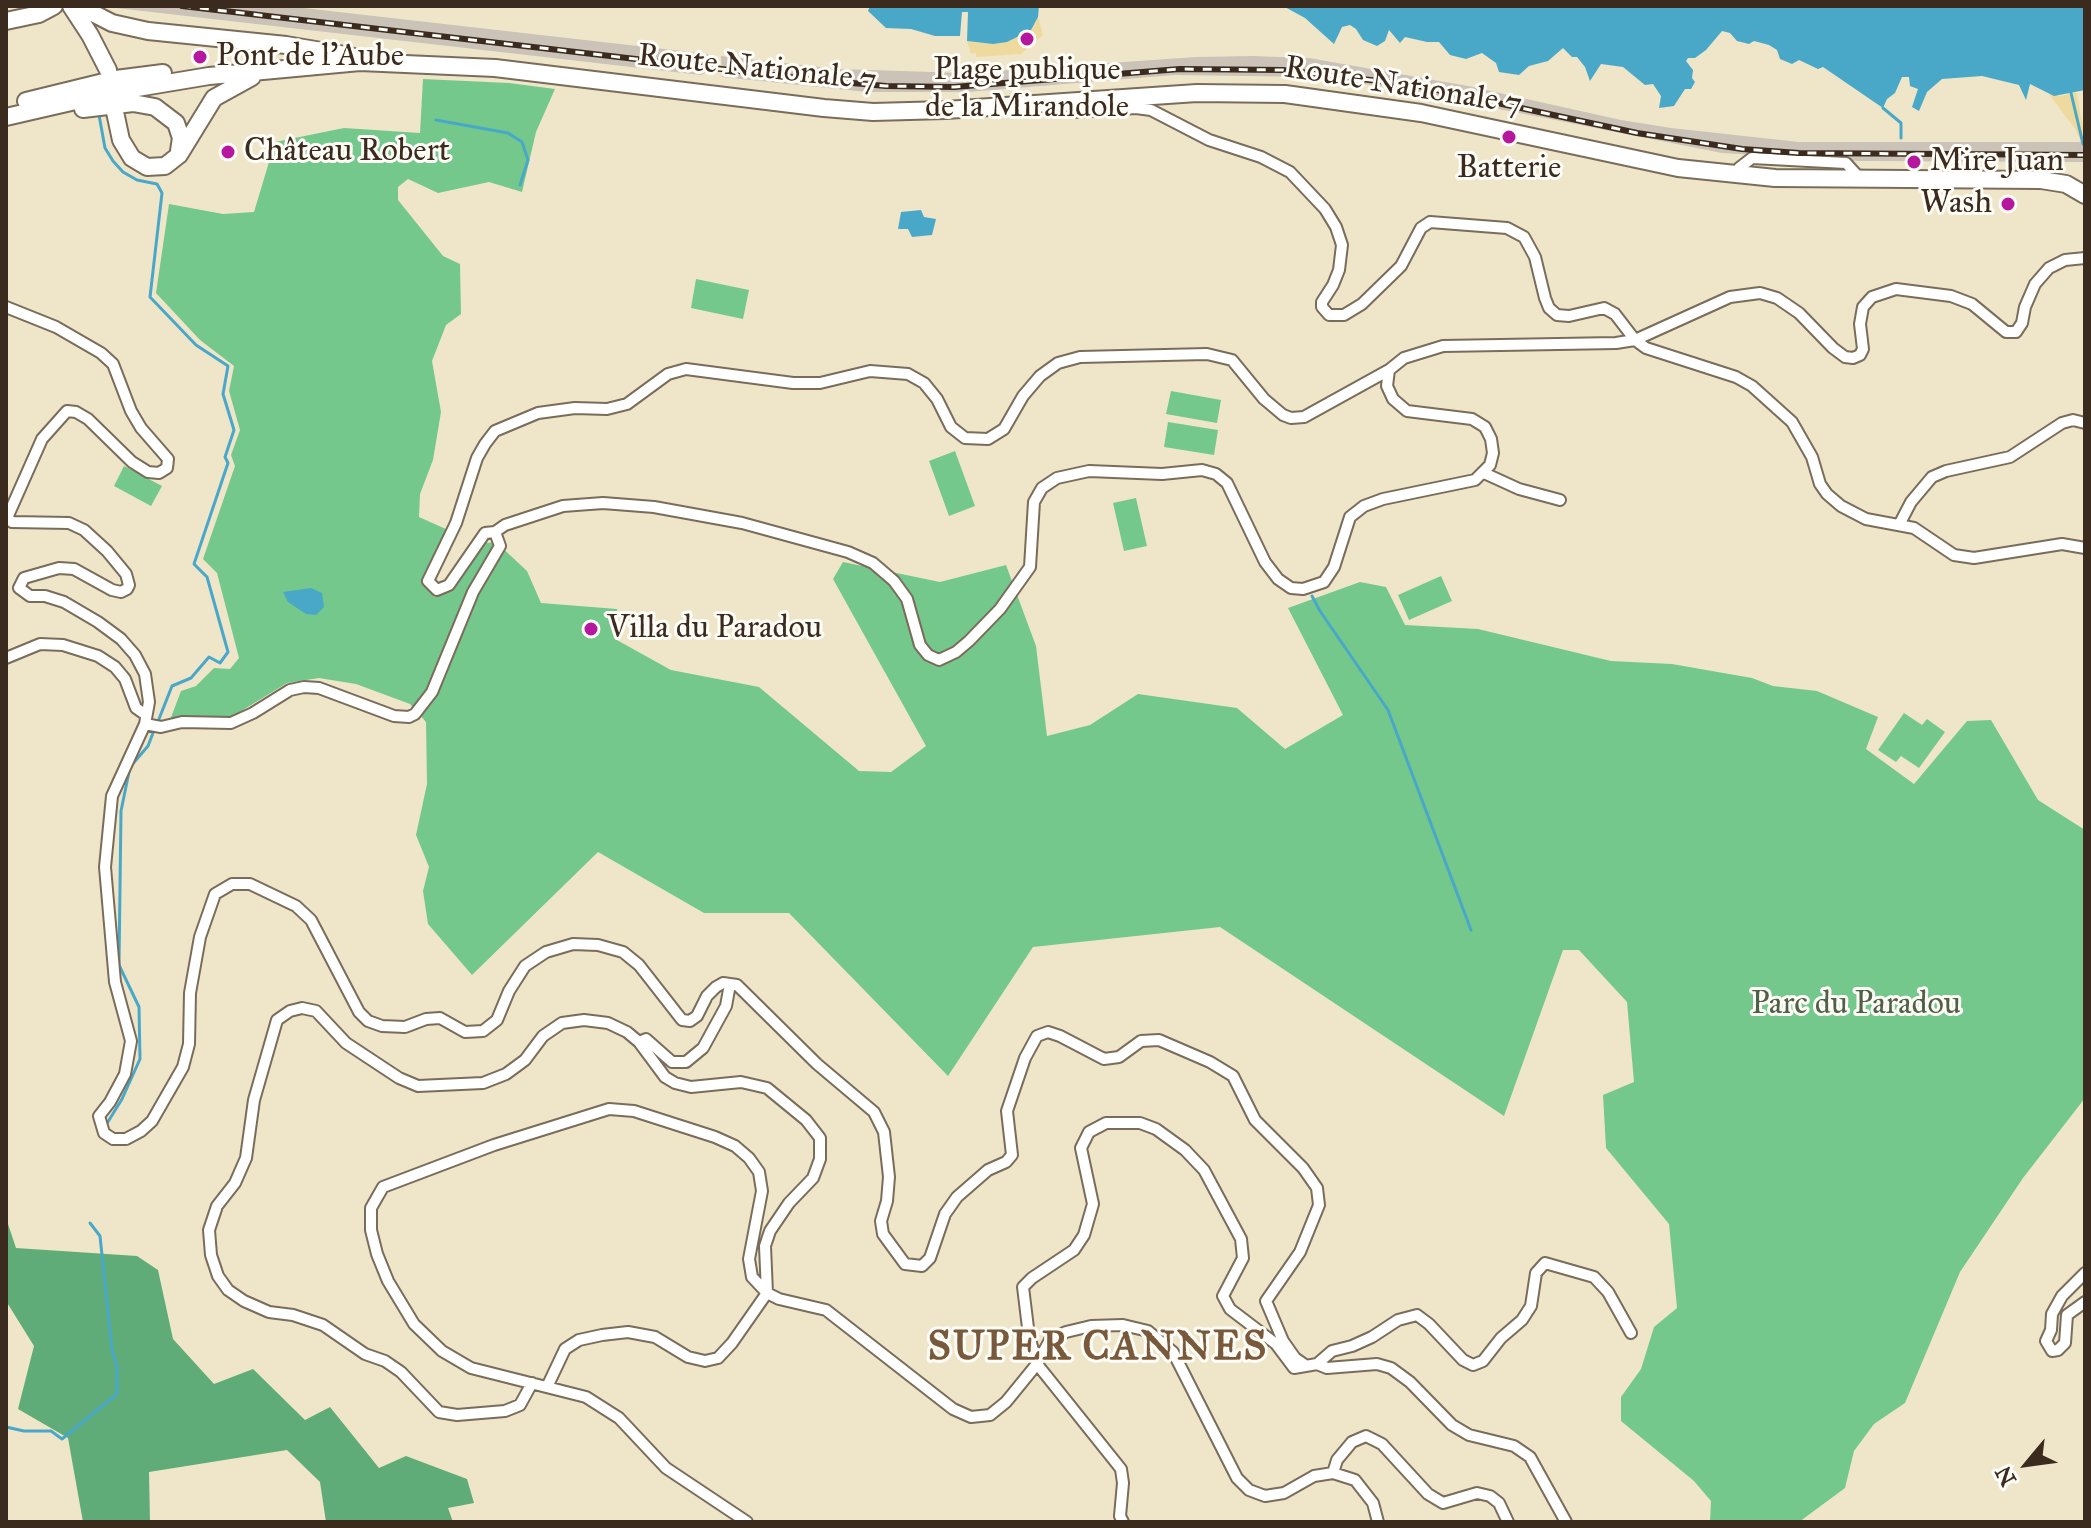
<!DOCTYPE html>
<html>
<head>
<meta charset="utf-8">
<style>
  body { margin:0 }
  #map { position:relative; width:2091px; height:1528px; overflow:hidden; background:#efe6ca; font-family:"IM FELL Great Primer",serif }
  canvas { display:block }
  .frame { position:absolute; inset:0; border:8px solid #3b2a1e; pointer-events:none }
  .north { position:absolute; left:1987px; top:1424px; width:80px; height:80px; -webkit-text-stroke:6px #fdfcf7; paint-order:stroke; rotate:241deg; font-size:22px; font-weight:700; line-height:32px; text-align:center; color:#3b2a1e }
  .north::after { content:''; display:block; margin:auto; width:28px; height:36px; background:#3b2a1e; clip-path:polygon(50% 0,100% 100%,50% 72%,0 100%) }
</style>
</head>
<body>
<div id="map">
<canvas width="2091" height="1528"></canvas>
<div class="frame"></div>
<div class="north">N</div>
</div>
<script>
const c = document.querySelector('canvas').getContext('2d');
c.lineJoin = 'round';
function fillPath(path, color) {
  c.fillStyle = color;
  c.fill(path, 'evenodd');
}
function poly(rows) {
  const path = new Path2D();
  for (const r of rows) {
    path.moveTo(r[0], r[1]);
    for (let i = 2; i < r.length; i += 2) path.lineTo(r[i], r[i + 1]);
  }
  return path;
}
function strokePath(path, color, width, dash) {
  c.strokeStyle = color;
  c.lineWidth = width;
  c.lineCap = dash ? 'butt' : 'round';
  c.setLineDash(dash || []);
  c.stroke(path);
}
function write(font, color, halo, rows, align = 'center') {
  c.font = font + ' "IM FELL Great Primer",serif';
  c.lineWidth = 6;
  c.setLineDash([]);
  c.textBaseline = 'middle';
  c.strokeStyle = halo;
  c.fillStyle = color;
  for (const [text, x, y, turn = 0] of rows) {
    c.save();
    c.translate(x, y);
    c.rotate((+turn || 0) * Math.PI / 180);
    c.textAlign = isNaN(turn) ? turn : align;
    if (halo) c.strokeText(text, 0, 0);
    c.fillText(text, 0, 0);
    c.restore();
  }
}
fillPath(poly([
  [99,6,286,6,708,54,705,73,701,75],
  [721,56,838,69,964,73,1196,57,1252,56,1309,58,1468,86,1621,120,1671,128,1799,142,2085,142,2085,162,1860,161,1722,153,1398,89,1319,77,1174,75,968,92,867,92,722,77]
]), '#cbc2b8');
fillPath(poly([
  [423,79,509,83,555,89,536,132,522,192,489,182,438,193,408,179,398,187,398,200,443,256,460,264,461,314,446,325,432,361,441,412,433,460,420,494,419,517,448,530,423,584,435,597,452,591,486,543,496,542,527,571,541,603,617,609,615,639,671,670,759,687,859,771,891,772,926,746,833,579,843,562,940,582,1006,565,1036,646,1047,736,1090,725,1138,694,1237,708,1285,749,1343,715,1288,608,1360,582,1386,587,1405,625,1478,629,1611,661,1672,664,1752,678,1773,686,1817,691,1878,717,1866,749,1914,784,1967,721,1991,720,2038,800,2085,830,2085,1098,2023,1178,1960,1272,1905,1403,1874,1424,1854,1451,1845,1488,1799,1522,1710,1522,1711,1501,1694,1481,1621,1421,1621,1397,1641,1369,1654,1327,1677,1308,1669,1224,1606,1148,1603,1095,1634,1082,1627,1002,1579,950,1563,950,1504,1116,1220,927,1033,947,948,1076,789,913,704,913,598,852,472,975,428,924,423,891,429,867,416,835,427,784,426,722,410,704,356,684,319,678,287,683,233,716,170,720,181,691,196,686,214,668,230,669,239,658,217,573,203,559,235,466,231,455,240,430,229,391,234,366,200,340,156,293,169,204,223,214,254,212,275,142,344,128,420,133],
  [696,279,749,290,743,319,691,308],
  [1171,391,1221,400,1217,423,1166,414],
  [1168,422,1218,430,1214,455,1164,447],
  [955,451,975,506,949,516,929,461],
  [124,466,162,486,151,506,114,486],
  [1136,498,1147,546,1124,551,1113,503],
  [1441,576,1452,601,1409,620,1398,595],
  [1904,713,1922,725,1927,719,1945,732,1919,768,1901,756,1896,762,1878,750]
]), '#74c88c');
fillPath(poly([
  [6,1218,16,1248,137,1256,158,1270,173,1339,214,1384,253,1369,305,1420,330,1407,379,1468,406,1456,467,1479,474,1503,448,1508,453,1522,326,1522,320,1482,287,1450,149,1472,150,1522,83,1522,68,1438,18,1409,34,1346,6,1301]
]), '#5fac78');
fillPath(poly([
  [1038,17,1043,35,1021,54,976,57,976,53,971,54,967,41,979,43,1031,30],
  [2076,92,2078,100,2085,139,2080,139,2075,129,2049,94,2061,96]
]), '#eeda9e');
fillPath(poly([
  [870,6,1039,6,1038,17,1031,30,1007,42,993,44,967,41,968,12,962,12,960,36,935,36,911,29,886,28,868,11],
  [1283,6,2085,6,2085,90,2054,96,2030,84,2026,100,2019,85,1982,76,1942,79,1927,92,1919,111,1912,107,1918,89,1910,86,1909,77,1902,77,1895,93,1887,99,1883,108,1823,67,1818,69,1799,60,1792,64,1780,59,1777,50,1769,45,1754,41,1749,44,1737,41,1730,33,1722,31,1706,50,1695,58,1688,58,1686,61,1693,70,1692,78,1695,82,1691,89,1685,89,1674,106,1659,108,1661,96,1653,84,1645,85,1623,67,1601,64,1590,81,1585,67,1577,57,1572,57,1563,48,1548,61,1529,66,1519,75,1499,72,1496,63,1482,53,1466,59,1450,55,1439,42,1427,42,1405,37,1400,43,1389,30,1385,41,1377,46,1363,40,1356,29,1350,25,1342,27,1334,44,1305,18],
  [921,210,924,217,936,219,932,235,912,237,908,229,898,229,901,212],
  [311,588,322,593,324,607,316,615,306,614,288,602,283,592]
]), '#49a8c8');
strokePath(poly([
  [2071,93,2083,144],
  [1883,108,1901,123,1901,138],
  [99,115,105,148,113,161,123,172,137,180,157,184,162,193,150,297,196,345,228,366,223,394,234,430,225,457,228,463,194,564,207,577,228,652,220,663,209,657,191,678,172,686,159,719],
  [436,120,508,133,522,142,528,160,520,185],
  [1312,596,1320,611,1388,710,1471,930],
  [106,1125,122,1099,140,1059,139,1007,119,965,121,811,130,767,148,746,153,733],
  [6,1427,24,1431,51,1431,62,1439,117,1394,117,1366,112,1350,100,1236,90,1223]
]), '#49a8c8', 3);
const minor = poly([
  [1068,101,1070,107,1077,112,1136,108,1151,110,1209,140,1261,157,1290,172,1325,209,1336,227,1342,245,1339,270,1333,285,1322,302,1322,307,1329,315,1344,315,1362,304,1401,266,1421,228,1430,222,1507,228,1524,237,1535,257,1545,298,1549,308,1557,315,1569,316,1604,308,1615,314,1635,340,1646,348,1736,377,1752,386,1792,422,1812,457,1820,484,1827,494,1841,506,1866,519,1914,528,1954,555,1974,558,2062,544,2085,548],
  [1739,168,1752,158,1846,163,1856,174],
  [6,307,56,327,101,353,113,364,131,411,141,428,168,459,167,468,159,473,148,472,132,462,88,419,76,412,67,411,42,439,7,518],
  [1484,473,1519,489,1560,500],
  [7,518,12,522,69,523,84,530,107,551,126,574,129,585,127,589,121,592,112,590,74,569,59,568,24,578,19,588,30,596,45,596,64,602,98,622,121,639,135,655,145,674,149,702,145,724,112,796,105,867,115,982,131,1041,125,1074,110,1102,99,1116,104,1133,113,1139,126,1139,141,1131,152,1121,183,1067,189,1044,190,993,200,937,215,894,232,884,250,884,296,906,311,920,359,1012,368,1021,382,1026,405,1027,426,1019,440,1018,465,1032,483,1031,497,1020,509,991,525,966,546,952,573,944,598,945,623,952,639,965,682,1020,690,1021,697,1016,707,996,716,987,723,983,737,985,817,1064,874,1112,884,1132,889,1177,887,1201,881,1221,883,1234,905,1264,922,1266,930,1258,945,1214,957,1197,988,1170,1006,1162,1012,1155,1007,1111,1025,1058,1037,1036,1048,1032,1060,1036,1104,1059,1119,1057,1141,1041,1159,1040,1210,1062,1233,1076,1255,1120,1303,1168,1317,1188,1319,1205,1300,1252,1266,1301,1283,1341,1295,1358,1305,1365],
  [1899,525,1911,502,1932,477,1946,471,2010,457,2062,423,2073,420,2085,423],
  [495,532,505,525,563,506,603,503,654,507,742,523,848,552,873,563,894,581,907,599,920,645,928,655,939,660,956,652,969,641,1000,609,1030,567,1034,502,1042,488,1057,478,1089,471,1162,474,1202,470,1216,474,1227,483,1265,562,1278,579,1291,588,1303,589,1324,582,1334,567,1350,517,1364,506,1383,499,1475,480,1490,465,1493,453,1491,439,1485,427,1472,419,1407,411,1393,399,1387,386,1389,370],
  [6,658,40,644,63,645,98,656,115,667,125,679,136,708,146,715],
  [145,724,161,727,182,722,231,723,253,713,290,690,304,687,319,688,394,716,409,717,415,714,432,692,473,592,500,546,495,532,485,533,449,585,437,590,428,581,456,523,477,458,485,444,495,431,538,413,575,408,607,409,627,404,668,374,686,369,793,383,820,383,870,371,908,374,924,383,937,399,951,427,965,438,988,439,1004,429,1023,396,1040,376,1058,363,1080,357,1207,354,1232,360,1264,399,1283,415,1291,418,1304,417,1389,370,1404,358,1443,346,1616,343,1635,340,1730,297,1760,293,1777,298,1799,313,1833,348,1845,357,1853,358,1860,355,1863,349,1860,324,1863,307,1872,297,1896,289,1951,296,1972,304,2006,332,2016,332,2022,323,2025,307,2035,284,2049,268,2065,260,2085,258],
  [639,1042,646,1039,672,1062,686,1062,703,1048,726,1006,730,984],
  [2085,1273,2062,1296,2052,1314,2051,1330,2046,1341,2052,1351,2058,1350,2065,1343,2067,1315,2085,1302],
  [1317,1364,1332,1351,1352,1346,1372,1337,1398,1320,1417,1315,1429,1324,1463,1360,1473,1365,1483,1361,1501,1338,1522,1320,1531,1306,1536,1273,1545,1263,1594,1277,1608,1292,1631,1333],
  [532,1383,520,1405,505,1411,457,1415,439,1412,401,1372,385,1361,365,1354,323,1325,293,1315,269,1312,244,1301,228,1290,218,1276,211,1255,209,1230,217,1206,235,1183,246,1158,254,1100,277,1020,290,1011,302,1008,316,1011,346,1043,399,1078,418,1086,483,1083,506,1074,525,1060,543,1036,562,1023,584,1020,608,1023,627,1032,639,1042,665,1077,675,1083,691,1087,741,1082,767,1088,806,1120,820,1138,820,1159,813,1178,789,1203,770,1231,765,1246,767,1293,732,1343,718,1358,705,1361,688,1357,655,1337,628,1332,602,1335,579,1340,565,1349,547,1387],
  [1333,1473,1337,1460,1352,1442,1366,1436,1382,1444,1428,1494,1443,1503,1477,1493,1490,1496,1499,1503,1508,1522],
  [747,1522,666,1468,619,1418,586,1397,471,1368,442,1351,414,1324,388,1281,377,1254,371,1230,371,1208,383,1187,494,1145,609,1109,634,1111,715,1137,735,1146,749,1158,759,1172,762,1191,749,1259,752,1277,767,1293,779,1299,826,1310,953,1409,971,1417,990,1415,1006,1402,1037,1364,1050,1340,1066,1332,1091,1326,1123,1325,1148,1331,1173,1352,1237,1478,1249,1490,1265,1496,1284,1493,1314,1476,1333,1473,1355,1480,1373,1503,1378,1522],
  [1123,1522,1120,1516,1123,1483,1121,1469,1037,1364,1029,1336,1023,1287,1032,1278,1074,1250,1084,1235,1093,1204,1081,1148,1089,1132,1106,1123,1140,1123,1156,1129,1185,1150,1204,1170,1241,1239,1243,1258,1223,1296,1230,1309,1276,1344,1294,1368,1317,1364,1327,1368,1377,1364,1391,1368,1410,1382,1452,1425,1469,1435,1514,1446,1530,1457,1566,1522]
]);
const primary = poly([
  [71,6,90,35,108,70],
  [79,6,112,23,148,31,286,45,351,56],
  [6,21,39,14,54,6],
  [26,101,116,79,163,73],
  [83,109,133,103,155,107,176,123,181,138,179,151],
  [115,112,121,140,132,158,147,167,165,166,179,155,214,98,252,77],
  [6,117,119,91,209,76,360,62,495,68,824,108,873,112,946,110,1197,93,1285,94,1421,113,1678,168,1775,178,2041,180,2066,184,2085,195]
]);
strokePath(minor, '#7a6c5a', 14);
strokePath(primary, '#7a6c5a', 20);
strokePath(minor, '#fff', 10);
strokePath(primary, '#fff', 16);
const rail = poly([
  [182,6,807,79,886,86,954,87,1180,69,1283,70,1414,85,1637,133,1742,149,1799,153,2085,155]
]);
strokePath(rail, '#3b2a1e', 6);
strokePath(rail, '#fdfcf7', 3, [9]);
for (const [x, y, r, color] of [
  [1027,39,8,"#b5179e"],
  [200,57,8,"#b5179e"],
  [1509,137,8,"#b5179e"],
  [228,152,8,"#b5179e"],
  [1914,162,8,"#b5179e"],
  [2008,204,8,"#b5179e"],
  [591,629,8,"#b5179e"]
]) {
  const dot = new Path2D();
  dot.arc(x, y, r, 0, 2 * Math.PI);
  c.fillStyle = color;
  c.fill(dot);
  strokePath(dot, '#fdfcf7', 3);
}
write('32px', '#3b2a1e', '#fdfcf7', [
  ["Pont de l'Aube",216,57],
  ["Plage publique",1027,71,"center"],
  ["de la Mirandole",1027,108,"center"],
  ["Château Robert",244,152],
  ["Mire Juan",1930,162],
  ["Batterie",1509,169,"center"],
  ["Wash",1992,204,"right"],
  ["Villa du Paradou",607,629]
], 'left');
write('32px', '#3b2a1e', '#fdfcf7', [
  ["Route Nationale 7",757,69,6],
  ["Route Nationale 7",1403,87,9]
]);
write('32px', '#4f6144', '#fdfcf7', [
  ["Parc du Paradou",1856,1005]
]);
c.letterSpacing = '2px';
write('bold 40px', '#79593b', '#fdfcf7', [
  ["SUPER CANNES",1098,1349]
]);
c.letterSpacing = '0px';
</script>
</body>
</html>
